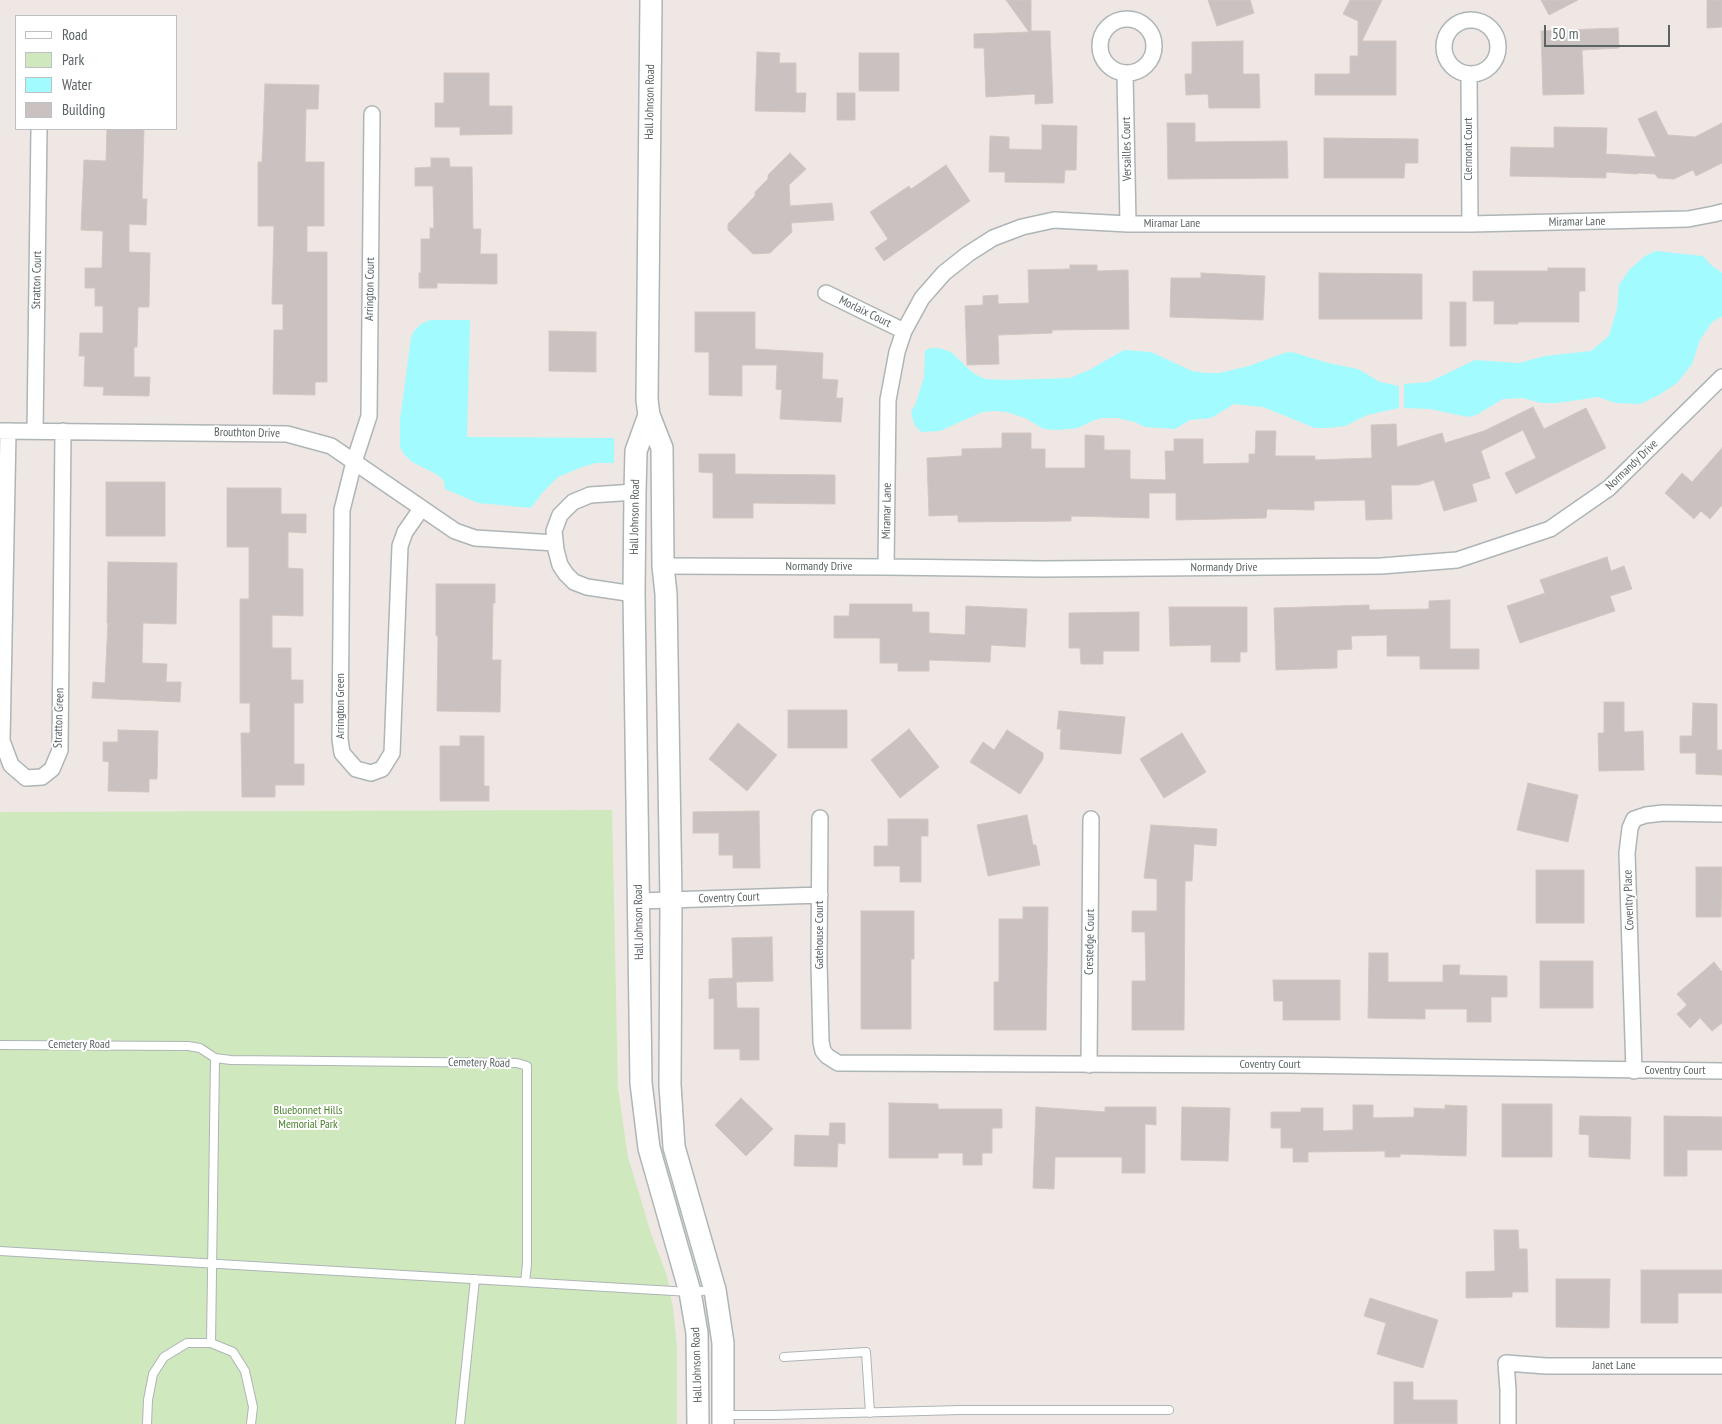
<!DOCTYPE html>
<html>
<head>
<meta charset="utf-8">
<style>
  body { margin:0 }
  #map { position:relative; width:1722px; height:1424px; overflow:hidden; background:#efe7e3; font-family:"PT Sans Narrow",sans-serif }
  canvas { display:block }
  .legend { position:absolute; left:15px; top:15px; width:162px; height:115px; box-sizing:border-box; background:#fff; border:1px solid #bdc1c1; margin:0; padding:6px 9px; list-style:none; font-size:15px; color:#5b6365 }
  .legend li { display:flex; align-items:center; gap:10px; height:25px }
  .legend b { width:25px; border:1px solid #bdc1c1 }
  .scale { position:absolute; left:1544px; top:25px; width:126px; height:22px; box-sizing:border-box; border:2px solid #5b6365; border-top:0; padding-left:6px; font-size:15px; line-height:18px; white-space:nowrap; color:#5b6365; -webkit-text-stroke:4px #fff; paint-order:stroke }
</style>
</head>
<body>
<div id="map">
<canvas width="1722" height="1424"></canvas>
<ul class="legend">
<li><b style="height:6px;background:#fff"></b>Road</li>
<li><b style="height:14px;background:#cfe8bd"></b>Park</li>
<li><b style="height:14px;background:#a2fcff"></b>Water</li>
<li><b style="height:14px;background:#cac2c0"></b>Building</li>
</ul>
<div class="scale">50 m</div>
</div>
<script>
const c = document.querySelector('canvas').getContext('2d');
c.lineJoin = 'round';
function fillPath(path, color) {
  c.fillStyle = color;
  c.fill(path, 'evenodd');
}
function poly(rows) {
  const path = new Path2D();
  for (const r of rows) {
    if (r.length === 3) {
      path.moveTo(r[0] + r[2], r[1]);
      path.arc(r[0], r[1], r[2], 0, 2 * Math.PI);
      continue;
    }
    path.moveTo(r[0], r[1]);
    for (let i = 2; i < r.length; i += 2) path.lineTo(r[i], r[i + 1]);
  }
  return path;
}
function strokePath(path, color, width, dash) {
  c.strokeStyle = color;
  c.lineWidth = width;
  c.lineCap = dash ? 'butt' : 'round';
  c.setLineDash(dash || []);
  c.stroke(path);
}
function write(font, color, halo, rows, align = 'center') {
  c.font = font + ' "PT Sans Narrow",sans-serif';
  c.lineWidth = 4;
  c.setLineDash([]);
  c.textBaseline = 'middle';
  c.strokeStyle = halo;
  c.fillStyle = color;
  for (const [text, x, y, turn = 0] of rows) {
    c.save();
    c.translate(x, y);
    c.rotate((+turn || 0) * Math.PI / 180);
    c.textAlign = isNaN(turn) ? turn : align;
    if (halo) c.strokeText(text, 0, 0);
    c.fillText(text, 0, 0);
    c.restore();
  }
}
fillPath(poly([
  [612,810,618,1089,628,1157,651,1233,667,1276,673,1308,677,1346,677,1424,0,1424,0,812]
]), '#cfe8bd');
fillPath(poly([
  [1656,251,1703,256,1710,264,1722,273,1722,316,1712,322,1700,340,1692,364,1677,383,1659,395,1640,404,1616,403,1598,397,1557,403,1541,403,1523,398,1503,399,1476,415,1468,417,1430,409,1404,408,1404,384,1429,382,1475,360,1519,363,1545,356,1591,351,1609,336,1617,309,1619,285,1630,269,1645,256],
  [430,320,470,320,467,437,614,438,614,463,596,463,582,467,558,477,542,493,531,508,478,503,445,489,444,481,438,475,412,462,404,454,400,447,400,420,411,338,414,331,421,324],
  [930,348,939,348,951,352,973,373,985,379,1007,380,1070,378,1089,370,1124,350,1151,352,1192,371,1206,373,1219,373,1249,366,1284,353,1292,352,1328,363,1358,369,1380,382,1399,386,1399,408,1367,415,1345,426,1329,428,1315,428,1263,407,1234,404,1211,418,1190,420,1175,429,1145,427,1135,422,1117,418,1103,418,1094,420,1078,428,1058,430,1044,429,1025,418,1007,412,994,411,982,412,940,431,921,432,914,424,911,412,916,403,924,377,925,351]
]), '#a2fcff');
const building = poly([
  [1006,0,1031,0,1031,31,1050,31,1053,103,1035,104,1035,94,986,97,984,48,974,48,974,34,1029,32,1006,0],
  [1208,0,1250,0,1254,13,1217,26,1208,0],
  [1350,0,1382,0,1362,41,1396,41,1396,95,1315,95,1315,74,1350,74,1350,56,1358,56,1358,21,1343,14,1350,0],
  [1541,0,1578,0,1549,15,1541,0],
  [1707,0,1722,0,1722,27,1707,28,1707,0],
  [1618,28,1619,48,1582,50,1584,94,1543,95,1541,31,1618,28],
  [1243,41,1243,74,1259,74,1260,108,1209,108,1208,94,1186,95,1185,74,1192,74,1192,42,1243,41],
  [757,52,780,53,779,63,796,63,796,93,806,93,805,112,755,111,757,52],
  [859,53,899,53,899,91,859,91,859,53],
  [444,73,489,73,489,106,512,106,512,134,460,135,460,127,435,127,435,103,444,103,444,73],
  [265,84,319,85,318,109,306,109,305,162,324,162,324,226,307,226,307,252,327,252,327,382,315,382,315,395,273,394,274,330,283,330,283,304,272,304,274,226,258,226,258,162,262,162,265,84],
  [837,93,855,93,855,120,837,120,837,93],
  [1656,111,1668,135,1695,137,1722,123,1722,163,1696,176,1693,170,1674,179,1658,178,1655,174,1639,173,1636,174,1606,172,1606,178,1510,176,1511,147,1554,148,1554,127,1607,128,1606,154,1656,157,1638,119,1656,111],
  [1167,123,1195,123,1195,142,1287,141,1288,178,1168,179,1167,123],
  [1042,125,1077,126,1076,170,1065,170,1064,183,1005,182,1005,172,989,172,990,136,1009,137,1009,149,1042,150,1042,125],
  [107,129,144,129,142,199,147,199,146,225,129,224,129,252,150,253,149,307,138,307,137,347,134,347,134,377,150,377,149,396,103,395,104,387,84,386,85,356,79,356,80,333,103,333,103,306,95,306,95,288,85,288,85,268,102,268,103,231,81,230,84,160,106,161,107,129],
  [1324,138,1418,139,1418,163,1405,163,1404,178,1324,178,1324,138],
  [790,153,806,169,789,185,790,206,832,203,834,220,791,223,792,232,770,253,753,254,728,230,728,224,755,196,755,192,768,179,768,175,790,153],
  [431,158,449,158,450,167,472,167,473,229,481,229,480,254,497,254,497,284,437,283,437,288,419,288,419,273,421,273,421,239,430,239,430,228,434,228,433,186,415,186,415,168,431,167,431,158],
  [946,165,970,201,884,261,875,248,888,239,870,212,909,186,911,189,946,165],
  [1070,265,1097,265,1097,271,1128,270,1129,329,1052,330,1052,333,998,335,999,364,967,365,965,306,983,305,983,296,998,295,998,304,1029,303,1028,270,1070,269,1070,265],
  [1548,268,1585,268,1585,291,1579,291,1579,322,1518,322,1518,324,1494,324,1494,301,1473,301,1473,271,1548,271,1548,268],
  [1201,273,1265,276,1263,320,1170,317,1171,278,1201,278,1201,273],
  [1319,273,1422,274,1422,319,1319,319,1319,273],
  [1450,302,1466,302,1466,346,1450,346,1450,302],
  [695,312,755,312,755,349,823,353,822,379,838,380,836,398,843,398,841,422,780,419,782,390,776,389,777,365,742,365,742,396,709,395,709,352,695,352,695,312],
  [549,331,596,332,596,372,549,371,549,331],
  [1533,407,1544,429,1586,408,1606,448,1516,494,1505,473,1536,458,1523,430,1481,451,1490,478,1472,484,1477,501,1444,511,1434,480,1418,485,1391,485,1392,519,1366,520,1365,500,1314,501,1314,510,1267,509,1266,518,1176,520,1176,493,1149,493,1149,518,1071,516,1071,521,958,522,958,515,929,516,927,458,962,456,962,449,1002,448,1002,433,1031,433,1031,449,1045,449,1045,468,1085,468,1085,435,1104,436,1104,450,1130,450,1130,479,1166,480,1165,451,1174,451,1174,439,1203,439,1203,464,1249,463,1249,454,1255,454,1256,431,1276,431,1275,456,1315,456,1315,460,1372,458,1371,425,1396,424,1397,447,1442,433,1445,443,1484,431,1533,407],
  [1722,448,1722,505,1710,519,1701,511,1694,519,1665,493,1682,473,1692,482,1722,448],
  [699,454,735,454,735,474,835,475,835,504,753,503,753,518,713,518,713,473,699,472,699,454],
  [106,482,165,482,165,536,106,536,106,482],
  [227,488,281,488,281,514,306,514,306,533,288,532,288,568,303,569,303,616,272,615,272,648,291,648,291,680,303,680,303,703,294,703,294,764,304,764,304,785,275,785,275,797,242,797,241,733,250,733,250,703,240,703,240,599,249,599,249,547,227,547,227,488],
  [1607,557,1611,571,1624,566,1632,589,1610,596,1615,611,1520,643,1507,606,1545,593,1540,580,1607,557],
  [108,562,177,563,176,624,143,623,142,663,167,664,166,682,181,682,180,702,92,698,93,682,105,683,108,623,107,623,108,562],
  [436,584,495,584,495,603,493,603,492,660,501,660,500,712,437,711,438,636,436,636,436,584],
  [1450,600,1450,649,1479,649,1479,669,1420,669,1420,656,1387,656,1387,635,1351,636,1352,649,1337,650,1337,668,1276,670,1274,608,1369,605,1369,610,1429,609,1429,601,1450,600],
  [850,604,912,604,912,612,929,612,929,633,965,635,966,606,1027,609,1025,647,991,645,990,662,929,660,929,671,898,671,898,663,880,663,880,638,834,638,834,616,849,616,850,604],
  [1169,607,1247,607,1247,652,1240,652,1240,662,1211,662,1211,645,1170,646,1169,607],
  [1139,612,1139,651,1103,651,1103,664,1081,664,1080,648,1069,648,1069,613,1139,612],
  [1604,702,1624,702,1624,732,1643,731,1644,770,1599,771,1598,733,1604,733,1604,702],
  [1693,703,1717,704,1717,750,1722,750,1722,775,1696,774,1696,753,1680,753,1680,736,1692,736,1693,703],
  [788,710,847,710,847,748,788,748,788,710],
  [1059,711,1125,717,1121,754,1060,749,1061,729,1057,729,1059,711],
  [738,723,777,755,747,791,709,759,738,723],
  [909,729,939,767,900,798,871,760,909,729],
  [118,730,158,731,157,779,149,779,149,792,108,791,109,762,103,761,103,742,118,742,118,730],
  [1007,730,1043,753,1043,759,1020,794,970,762,983,742,994,750,1007,730],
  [1182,733,1206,772,1164,798,1140,759,1182,733],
  [460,736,484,736,484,786,489,786,489,801,440,801,440,746,460,746,460,736],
  [1528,783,1578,795,1568,842,1517,830,1528,783],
  [759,811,760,868,733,868,733,855,719,855,719,833,693,833,693,812,759,811],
  [1027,815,1033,845,1036,845,1040,865,988,876,977,825,1027,815],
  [888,819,928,819,928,836,921,836,921,882,900,882,900,866,874,866,874,846,888,846,888,819],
  [1151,825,1217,829,1216,846,1194,844,1192,881,1185,881,1184,1030,1132,1030,1132,981,1146,981,1145,932,1132,932,1132,911,1157,911,1157,879,1144,878,1151,825],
  [1696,867,1722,867,1721,917,1696,917,1696,867],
  [1536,870,1584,870,1584,923,1536,923,1536,870],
  [1023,907,1048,907,1046,1030,994,1030,994,982,999,982,999,919,1023,919,1023,907],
  [861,911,914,911,914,959,911,959,911,1029,861,1029,861,911],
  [772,937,773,981,736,982,737,1008,759,1008,759,1060,740,1060,740,1049,714,1049,714,998,709,999,709,979,733,978,732,938,772,937],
  [1369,953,1388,953,1388,982,1443,982,1443,965,1460,965,1459,975,1507,976,1507,997,1491,997,1491,1022,1467,1022,1467,1009,1425,1009,1425,1019,1368,1018,1369,953],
  [1540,961,1593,961,1593,1008,1540,1008,1540,961],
  [1714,962,1722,972,1722,1023,1712,1031,1700,1018,1690,1028,1677,1014,1687,1005,1677,994,1714,962],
  [1273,980,1340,980,1340,1020,1283,1020,1283,1001,1274,1001,1273,980],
  [741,1098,773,1129,746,1156,715,1125,741,1098],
  [889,1103,938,1104,938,1109,1002,1109,1002,1128,992,1128,992,1153,982,1153,982,1165,963,1165,963,1153,938,1153,938,1158,889,1158,889,1103],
  [1502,1104,1552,1104,1552,1157,1502,1157,1502,1104],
  [1353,1105,1373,1105,1373,1118,1414,1117,1414,1108,1445,1109,1445,1105,1467,1106,1466,1156,1400,1154,1400,1157,1385,1157,1385,1151,1308,1152,1308,1162,1293,1162,1293,1148,1281,1148,1281,1128,1271,1128,1271,1112,1301,1112,1301,1108,1323,1108,1323,1131,1353,1130,1353,1105],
  [1036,1107,1105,1112,1105,1107,1156,1107,1156,1125,1145,1124,1145,1173,1122,1173,1122,1157,1055,1157,1054,1189,1033,1188,1036,1107],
  [1182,1107,1230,1108,1228,1161,1181,1160,1182,1107],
  [1580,1116,1631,1117,1630,1159,1589,1157,1589,1135,1579,1134,1580,1116],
  [1664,1116,1722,1117,1722,1150,1687,1150,1687,1176,1664,1176,1664,1116],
  [830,1123,845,1123,845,1144,838,1143,837,1167,794,1166,795,1135,829,1136,830,1123],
  [1494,1230,1518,1230,1519,1249,1527,1249,1528,1292,1512,1292,1512,1297,1466,1298,1466,1272,1495,1271,1494,1230],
  [1641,1270,1722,1270,1722,1293,1678,1293,1678,1323,1641,1323,1641,1270],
  [1556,1279,1610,1279,1609,1328,1556,1327,1556,1279],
  [1370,1298,1438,1320,1423,1368,1377,1354,1386,1323,1364,1316,1370,1298],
  [1394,1382,1413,1382,1413,1400,1457,1400,1457,1424,1394,1424,1394,1382]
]);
fillPath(building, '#cac2c0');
strokePath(building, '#d4c6c0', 1);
const service = poly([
  [0,1045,188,1046,200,1048,215,1058,231,1060,517,1063,527,1066,527,1264,525,1282],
  [0,1251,690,1292,713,1290],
  [211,1343,215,1058],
  [784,1357,866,1352,870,1413],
  [723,1415,773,1415,961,1410,1169,1410],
  [147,1424,148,1400,153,1374,164,1357,187,1343,211,1343,233,1352,245,1371,253,1407,251,1424],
  [460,1424,475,1279]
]);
const minor = poly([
  [1127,46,27],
  [1471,47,27],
  [1125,74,1128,224],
  [1469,75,1470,224],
  [372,114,369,416,354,462,342,510,340,739,342,753,356,769,371,773,382,769,392,753,400,546,405,532,421,509],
  [826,293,904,331],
  [0,431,287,434,331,446,455,531,475,538,555,543],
  [8,431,2,741,11,765,26,778,42,777,52,769,60,750,63,431],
  [35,431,39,129],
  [663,566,886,567,1043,569,1381,566,1457,560,1550,529,1609,488,1722,377],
  [886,567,888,400,897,352,904,331,922,298,944,273,968,254,993,238,1022,227,1054,220,1128,224,1470,224,1688,219,1714,214,1722,212],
  [634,594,587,587,574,582,566,574,560,565,556,550,554,531,560,515,573,502,590,495,635,492],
  [820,818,819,963,821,1042,823,1051,827,1056,838,1063,1286,1065,1722,1071],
  [639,901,820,895],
  [1089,1065,1091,819],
  [1634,1071,1627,853,1630,828,1634,819,1646,815,1663,813,1722,814],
  [1508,1424,1508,1390,1506,1363,1546,1366,1722,1366]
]);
const secondary = poly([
  [651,0,647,400,649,415,662,448,663,566,666,594,671,900,670,1085,674,1147,715,1290,723,1343,723,1424],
  [649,415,636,451,635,492,634,594,641,1083,649,1148,690,1292,697,1333,698,1424]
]);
strokePath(service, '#aeb5b7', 10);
strokePath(minor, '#aeb5b7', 18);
strokePath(secondary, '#adb5b7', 24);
strokePath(service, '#fff', 8);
strokePath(minor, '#fff', 15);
strokePath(secondary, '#fff', 21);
write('12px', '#5b6365', '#fff', [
  ["Hall Johnson Road",650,102,-89],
  ["Versailles Court",1127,149,-91],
  ["Clermont Court",1469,149,-90],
  ["Miramar Lane",1577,222,-1],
  ["Miramar Lane",1172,224],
  ["Stratton Court",37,280,-89],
  ["Arrington Court",370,289,-89],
  ["Morlaix Court",865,312,26],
  ["Brouthton Drive",247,433,1],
  ["Normandy Drive",1632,465,-44],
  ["Miramar Lane",887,511,-89],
  ["Hall Johnson Road",635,517,-89],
  ["Normandy Drive",819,567],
  ["Normandy Drive",1224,568],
  ["Arrington Green",341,706,-90],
  ["Stratton Green",59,718,-88],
  ["Coventry Court",729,898,-2],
  ["Coventry Place",1629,900,-92],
  ["Hall Johnson Road",639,922,-91],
  ["Gatehouse Court",820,935,-90],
  ["Crestedge Court",1090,942,-89],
  ["Cemetery Road",79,1045],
  ["Cemetery Road",479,1063,1],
  ["Coventry Court",1270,1065],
  ["Coventry Court",1675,1071],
  ["Hall Johnson Road",697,1365,-92],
  ["Janet Lane",1614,1366]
]);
write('12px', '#4c822e', '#fff', [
  ["Bluebonnet Hills",308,1111],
  ["Memorial Park",308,1125]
]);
</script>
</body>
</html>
